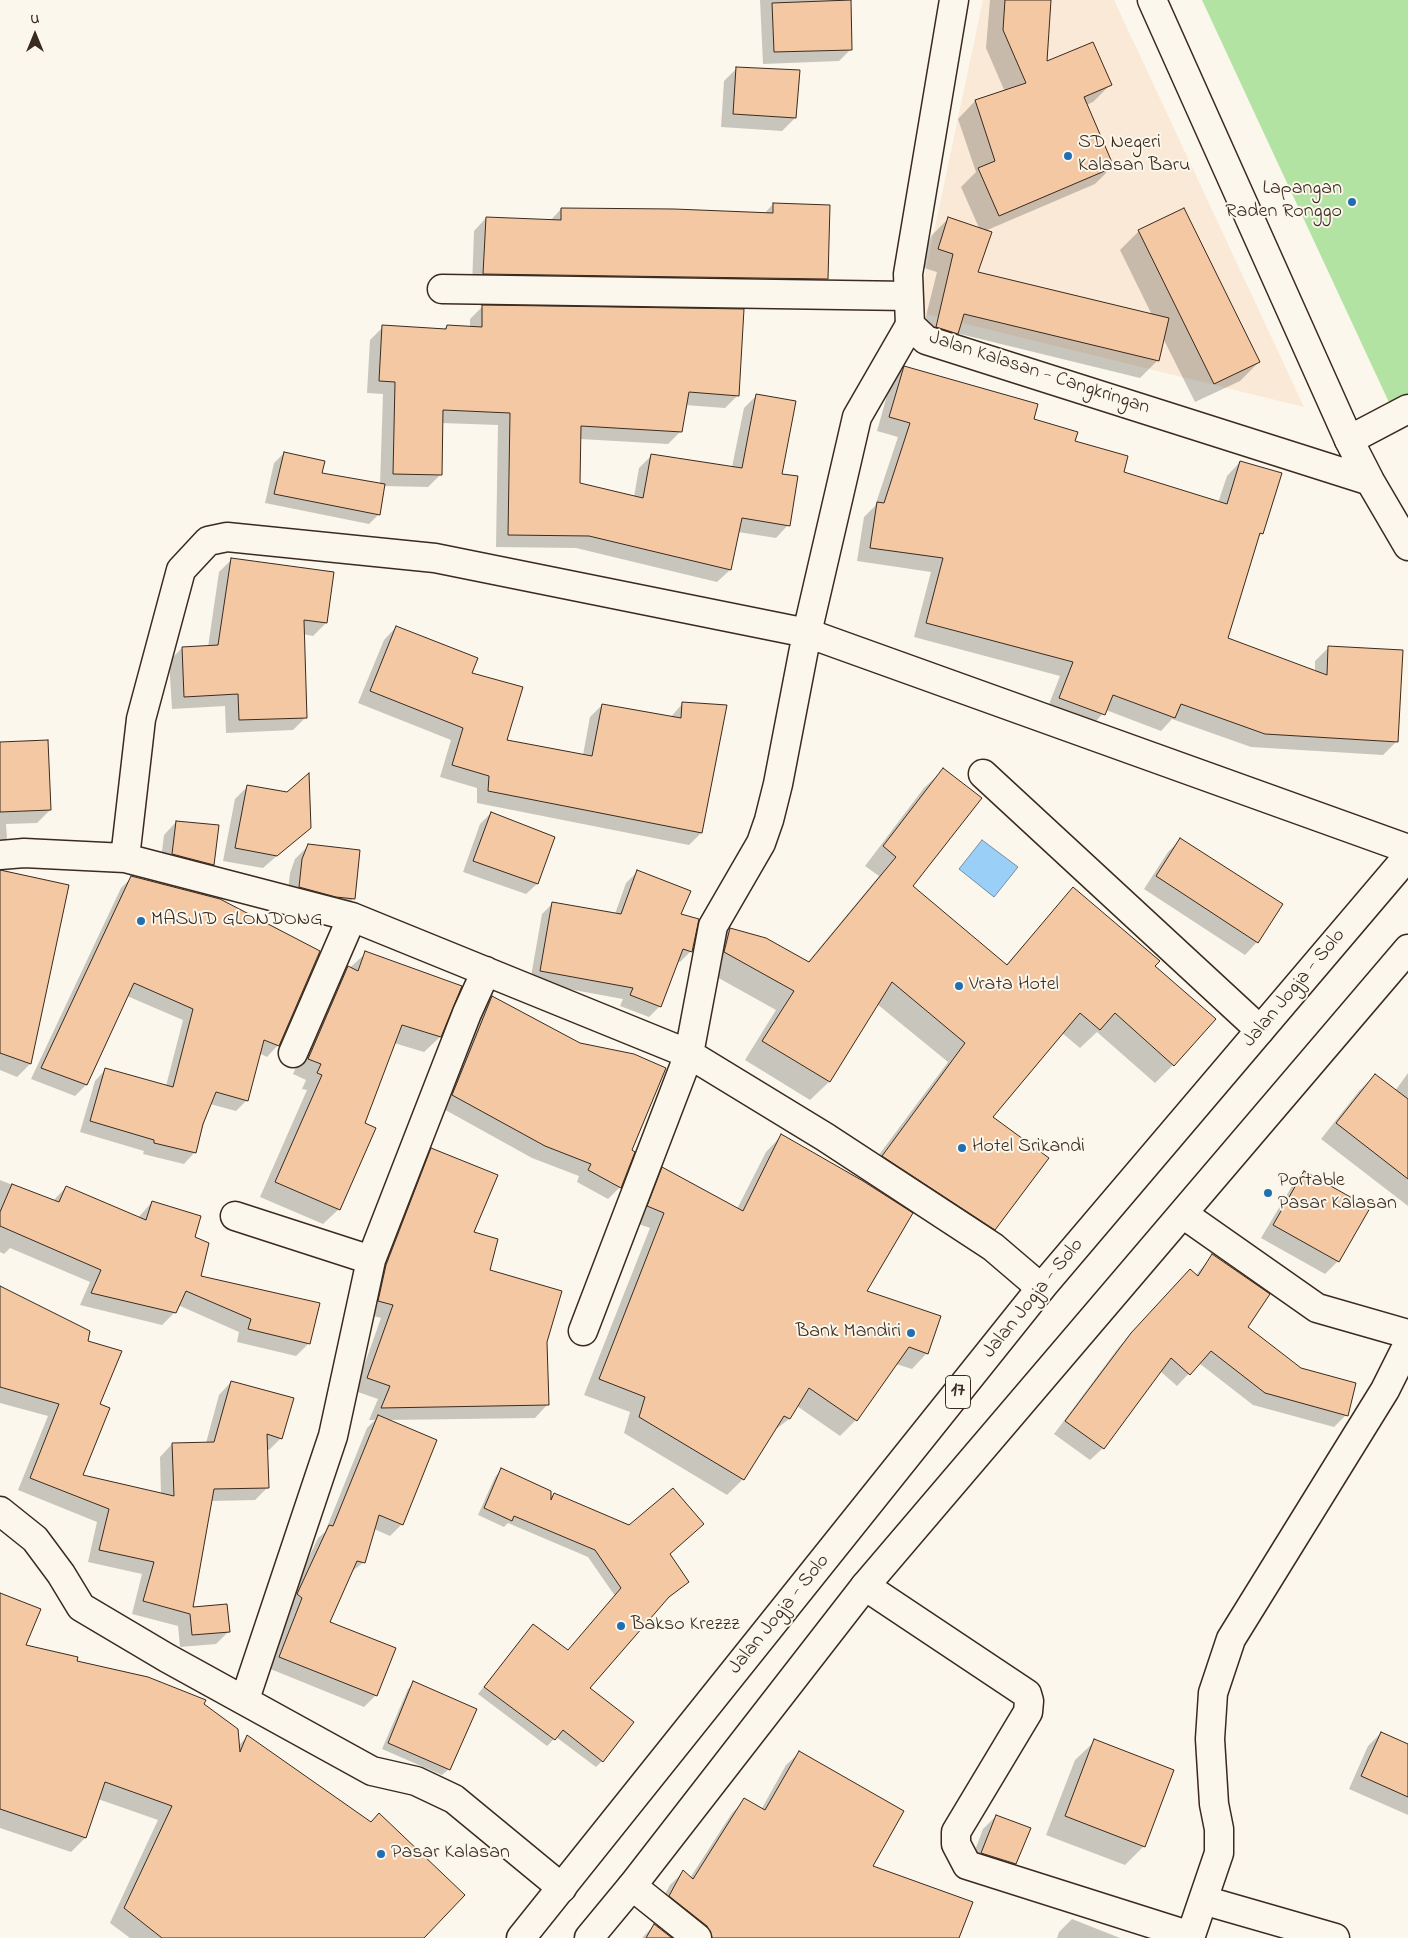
<!DOCTYPE html>
<html>
<head>
<meta charset="utf-8">
<style>
  body { margin:0 }
  #map { position:relative; width:1408px; height:1938px; overflow:hidden; background:#fbf7ec; font-family:"Indie Flower",sans-serif }
  canvas { display:block }
  .north { position:absolute; left:10px; top:10px; width:50px; height:50px; -webkit-text-stroke:4px #fbf7ec; paint-order:stroke; rotate:0deg; font-size:14px; font-weight:700; line-height:20px; text-align:center; color:#3b2a1e }
  .north::after { content:''; display:block; margin:auto; width:18px; height:22px; background:#3b2a1e; clip-path:polygon(50% 0,100% 100%,50% 72%,0 100%) }
</style>
</head>
<body>
<div id="map">
<canvas width="1408" height="1938"></canvas>
<div class="north">U</div>
</div>
<script>
const c = document.querySelector('canvas').getContext('2d');
c.lineJoin = 'round';
function fillPath(path, color) {
  c.fillStyle = color;
  c.fill(path, 'evenodd');
}
function poly(rows) {
  const path = new Path2D();
  for (const r of rows) {
    path.moveTo(r[0], r[1]);
    for (let i = 2; i < r.length; i += 2) path.lineTo(r[i], r[i + 1]);
  }
  return path;
}
function strokePath(path, color, width, dash) {
  c.strokeStyle = color;
  c.lineWidth = width;
  c.lineCap = dash ? 'butt' : 'round';
  c.setLineDash(dash || []);
  c.stroke(path);
}
function write(font, color, halo, rows, align = 'center') {
  c.font = font + ' "Indie Flower",sans-serif';
  c.lineWidth = 4;
  c.setLineDash([]);
  c.textBaseline = 'middle';
  c.strokeStyle = halo;
  c.fillStyle = color;
  for (const [text, x, y, turn = 0] of rows) {
    c.save();
    c.translate(x, y);
    c.rotate((+turn || 0) * Math.PI / 180);
    c.textAlign = isNaN(turn) ? turn : align;
    if (halo) c.strokeText(text, 0, 0);
    c.fillText(text, 0, 0);
    c.restore();
  }
}
fillPath(poly([
  [983,0,1114,0,1304,407,917,312]
]), '#f9e9d6');
fillPath(poly([
  [1202,0,1408,0,1408,403,1393,411]
]), '#b3e3a2');
const water = poly([
  [982,840,1018,867,994,897,959,869,982,840]
]);
fillPath(water, '#9acff8');
strokePath(water, '#748da1', 1);
fillPath(poly([
  [760,0,850,0,851,49,839,61,763,64],
  [990,0,1049,0,1045,63,1110,85,1093,102,1086,105,1113,166,1095,184,985,231,977,273,1152,315,1120,250,1139,231,1259,362,1240,381,1195,402,1163,338,1158,360,1140,378,956,333,939,351,919,344,937,272,921,267,931,236,948,219,980,230,961,187,976,172,958,119,975,101,1005,92,986,48],
  [737,68,795,118,782,131,721,127,724,81],
  [773,204,826,279,814,291,472,286,474,231,486,218,550,221,561,209,764,214],
  [483,306,738,395,725,408,685,405,681,431,668,444,580,439,579,484,634,497,639,468,652,455,732,467,744,408,757,395,780,475,788,525,776,538,738,532,730,570,717,582,576,548,496,547,498,425,442,423,440,475,428,487,384,486,379,514,369,524,265,503,274,463,284,453,321,474,380,485,383,394,367,393,370,340,383,327,443,330,447,326,470,328,470,319],
  [905,367,1032,419,1122,472,1218,503,1227,476,1240,462,1262,533,1256,539,1227,639,1315,671,1315,661,1329,647,1396,742,1383,755,1251,747,1172,719,1161,731,1106,710,1090,728,1046,712,1060,676,914,637,931,572,857,561,864,517,875,506,898,437,877,431,891,381],
  [232,559,333,573,326,623,313,636,303,634,306,717,293,730,226,733,225,706,172,709,169,661,182,648,208,647,219,572],
  [396,627,471,674,506,741,583,755,590,717,602,705,670,718,683,703,701,833,689,845,477,803,477,788,440,777,451,740,358,703,384,640],
  [0,743,50,810,37,823,6,824,7,838,0,845],
  [943,770,911,886,1006,965,1073,889,1154,966,1173,1065,1155,1083,1097,1032,1080,1048,1062,1033,991,1117,995,1229,976,1248,864,1175,948,1062,877,1004,829,1082,810,1100,745,1060,776,1010,706,971,712,948,730,929,807,963,879,876,865,866,924,788],
  [248,786,310,827,263,868,223,861,235,799],
  [491,813,554,838,537,884,526,894,463,872,480,824],
  [176,822,213,865,200,877,160,867,164,835],
  [1181,839,1257,942,1245,955,1144,889,1168,852],
  [308,846,354,898,341,911,287,900,290,873,295,859],
  [0,871,9,871,30,1064,17,1077,0,1070],
  [638,871,680,915,691,951,680,962,677,961,660,1006,649,1017,620,1006,623,999,530,982,542,914,553,903,615,914,626,883],
  [132,877,278,1045,267,1057,259,1053,247,1100,236,1111,210,1104,195,1152,184,1164,143,1154,144,1151,80,1132,95,1081,106,1069,166,1086,183,1020,127,996,86,1085,75,1096,31,1079,121,888],
  [366,953,460,987,440,1037,424,1052,394,1043,364,1124,339,1209,323,1224,260,1197,307,1090,302,1089,306,1080,293,1074,333,983],
  [492,998,630,1151,620,1187,608,1199,577,1182,579,1176,532,1158,440,1107,480,1010],
  [1408,1073,1408,1206,1321,1139,1359,1091,1375,1075,1395,1091],
  [781,1136,866,1292,927,1353,912,1369,896,1364,856,1420,840,1436,797,1406,789,1419,771,1433,743,1479,727,1495,624,1433,630,1412,584,1395,650,1228,633,1222,647,1184,663,1169,737,1209,766,1152],
  [432,1150,488,1271,546,1342,547,1405,535,1418,387,1420,402,1524,390,1536,374,1529,364,1562,350,1573,328,1622,376,1695,364,1707,268,1668,291,1610,286,1606,318,1538,325,1532,367,1428,375,1420,369,1420,378,1399,355,1391,381,1318,366,1314,419,1162],
  [1304,1173,1338,1261,1325,1274,1261,1238,1292,1186],
  [0,1180,53,1201,66,1187,138,1218,152,1202,193,1238,199,1277,309,1343,296,1356,237,1342,239,1332,178,1305,175,1312,162,1325,80,1305,90,1282,10,1248,4,1254,0,1252],
  [1213,1255,1247,1327,1346,1415,1334,1427,1253,1405,1199,1363,1177,1386,1160,1371,1103,1448,1090,1460,1054,1434,1119,1347,1177,1283,1195,1276],
  [0,1287,86,1342,98,1405,82,1476,161,1495,160,1457,172,1444,206,1443,219,1395,231,1382,281,1438,269,1450,266,1450,268,1487,255,1500,211,1501,192,1608,229,1631,216,1644,180,1647,178,1626,132,1614,142,1574,88,1562,97,1522,18,1490,48,1416,0,1403],
  [501,1470,550,1498,554,1494,668,1555,688,1582,663,1602,588,1688,602,1761,596,1767,556,1737,547,1746,478,1694,533,1625,568,1652,615,1596,588,1557,508,1523,504,1527,478,1515,495,1477],
  [0,1595,25,1646,203,1705,239,1745,247,1737,422,1938,130,1938,110,1923,158,1820,98,1799,85,1838,71,1852,0,1828],
  [414,1683,449,1769,442,1775,382,1749,408,1689],
  [1381,1733,1408,1745,1408,1815,1349,1789,1368,1746],
  [1095,1741,1144,1846,1125,1865,1046,1835,1075,1760],
  [799,1753,871,1866,958,1938,693,1938,657,1909,670,1885,683,1872,690,1878,732,1813,745,1800,761,1810,786,1765],
  [996,1816,1015,1864,1002,1876,969,1866,983,1829],
  [1072,1919,1120,1938,1057,1938,1059,1932],
  [654,1925,671,1938,642,1938]
]), '#0003');
const building = poly([
  [851,0,852,50,774,52,772,3,851,0],
  [1005,0,1051,0,1047,61,1093,42,1112,85,1084,97,1114,167,999,216,978,168,995,161,975,100,1026,83,1003,30,1005,0],
  [736,67,800,70,796,118,733,114,736,67],
  [773,203,830,205,828,279,483,274,486,217,561,220,561,208,674,209,773,213,773,203],
  [1184,208,1260,362,1214,384,1138,230,1184,208],
  [948,217,992,232,978,272,1169,318,1159,361,964,314,958,334,936,327,953,254,938,249,948,217],
  [482,305,744,309,739,396,689,392,682,432,581,426,580,483,643,498,651,454,742,468,756,394,796,401,782,474,798,476,790,526,742,518,731,570,589,536,508,535,510,413,443,410,442,475,393,474,395,382,379,381,382,325,446,329,447,325,482,327,482,305],
  [904,366,1038,404,1034,419,1078,432,1075,441,1128,456,1124,472,1227,504,1240,461,1282,473,1263,534,1260,533,1228,638,1327,675,1328,646,1403,650,1398,742,1265,734,1181,704,1175,718,1113,695,1105,715,1059,698,1073,662,926,623,943,558,870,548,877,502,884,503,910,423,889,417,904,366],
  [284,452,325,461,322,473,385,484,380,515,274,494,284,452],
  [231,558,334,572,327,623,304,620,307,718,239,720,238,694,184,697,182,647,218,645,231,558],
  [396,626,478,658,472,673,523,687,507,740,592,756,602,704,681,718,682,702,727,705,702,833,488,791,489,776,452,765,463,728,370,691,396,626],
  [48,740,51,810,0,812,0,742,48,740],
  [943,768,982,798,913,886,1007,965,1073,887,1160,961,1155,966,1216,1019,1174,1066,1115,1013,1100,1030,1080,1013,993,1117,1049,1158,995,1230,882,1156,965,1043,892,982,830,1082,762,1041,794,991,724,952,730,928,766,938,809,962,896,857,883,846,943,768],
  [309,773,311,828,277,856,235,848,247,785,287,792,309,773],
  [491,812,555,837,538,884,473,861,491,812],
  [176,821,219,825,214,865,172,854,176,821],
  [1180,838,1283,904,1258,943,1156,876,1180,838],
  [308,844,360,850,355,899,336,897,299,887,302,859,308,844],
  [0,870,69,885,31,1064,0,1053,0,870],
  [637,870,691,891,681,914,699,919,692,952,683,949,661,1007,630,995,633,988,540,971,552,902,621,914,637,870],
  [131,876,220,899,320,951,279,1046,264,1040,248,1101,216,1092,203,1124,196,1153,154,1143,154,1140,90,1121,105,1068,173,1087,193,1009,134,983,87,1085,41,1068,131,876],
  [365,951,462,986,441,1037,402,1025,365,1123,376,1128,340,1210,275,1182,322,1075,317,1073,321,1064,308,1059,348,966,358,971,365,951],
  [492,996,580,1043,634,1054,666,1068,632,1150,635,1152,621,1188,588,1170,591,1164,545,1146,452,1095,492,996],
  [1375,1074,1408,1099,1408,1179,1336,1123,1375,1074],
  [781,1134,863,1181,913,1213,867,1291,941,1316,928,1354,909,1347,857,1421,809,1388,790,1419,784,1416,744,1480,639,1417,645,1397,599,1379,664,1213,647,1206,662,1167,743,1211,781,1134],
  [431,1148,498,1175,474,1232,498,1239,490,1270,562,1291,547,1342,549,1405,381,1408,390,1386,367,1378,393,1305,378,1301,386,1265,431,1148],
  [1304,1171,1370,1208,1339,1262,1273,1225,1304,1171],
  [12,1184,59,1202,66,1186,146,1220,152,1201,201,1216,195,1237,209,1243,201,1276,320,1303,310,1344,248,1329,251,1319,186,1291,176,1313,91,1293,101,1270,0,1226,0,1212,12,1184],
  [1212,1254,1270,1294,1248,1327,1301,1368,1356,1383,1348,1416,1265,1393,1211,1351,1190,1375,1171,1358,1104,1449,1065,1421,1131,1333,1190,1269,1198,1276,1212,1254],
  [0,1286,90,1331,88,1341,122,1351,100,1404,110,1408,83,1475,174,1496,172,1443,214,1442,231,1381,294,1398,282,1439,267,1434,269,1488,214,1489,193,1607,227,1604,230,1632,192,1635,190,1614,143,1601,154,1562,99,1550,109,1509,30,1478,59,1404,0,1387,0,1286],
  [378,1415,437,1440,403,1525,379,1515,365,1563,357,1561,330,1622,396,1648,377,1696,279,1657,302,1598,297,1594,329,1525,333,1526,378,1415],
  [501,1468,551,1491,551,1500,554,1493,629,1525,673,1488,704,1524,670,1554,689,1582,669,1597,590,1688,634,1722,603,1762,563,1730,555,1740,484,1687,533,1624,568,1650,621,1588,595,1550,514,1516,512,1521,484,1508,501,1468],
  [0,1593,41,1609,26,1645,78,1657,77,1661,148,1677,206,1700,204,1704,238,1729,240,1752,247,1735,371,1822,379,1813,465,1895,424,1938,162,1938,124,1908,172,1806,105,1782,86,1838,0,1809,0,1593],
  [413,1681,477,1709,450,1770,388,1743,413,1681],
  [1381,1732,1408,1744,1408,1797,1361,1776,1381,1732],
  [1094,1739,1174,1770,1145,1847,1065,1816,1094,1739],
  [799,1751,904,1811,873,1866,973,1902,959,1938,712,1938,707,1926,669,1896,683,1870,693,1879,744,1798,765,1810,799,1751],
  [996,1815,1031,1828,1016,1864,981,1853,996,1815],
  [654,1924,672,1938,646,1938,654,1924]
]);
fillPath(building, '#f4c8a3');
strokePath(building, '#3b2a1e', 1);
const minor = poly([
  [442,289,908,296],
  [1349,440,1408,409],
  [983,774,1260,1030],
  [0,855,24,853,125,858,352,917,689,1054,825,1137,993,1247,1041,1288],
  [125,858,141,719,181,570,208,541,227,537,435,558,807,633,1408,849],
  [293,1053,352,917],
  [1183,1214,1317,1308,1408,1334],
  [235,1216,371,1260],
  [583,1331,689,1054,713,926,761,843,769,820,778,784,807,633,857,417,910,325],
  [0,1511,35,1539,61,1574,81,1607,167,1658,372,1771,416,1781,454,1799,562,1888],
  [865,1586,1027,1694,1029,1701,1028,1712,956,1832,956,1844,967,1865,1191,1936],
  [245,1699,333,1436,371,1260,467,1013,486,971],
  [632,1886,697,1938],
  [1203,1900,1335,1938],
  [1190,1938,1219,1853,1219,1829,1214,1804,1210,1739,1213,1693,1231,1639,1385,1390,1408,1344]
]);
const major = poly([
  [954,0,908,274,910,325,926,340,1370,481],
  [1152,0,1349,440,1370,481,1408,546]
]);
const highway = poly([
  [521,1938,1041,1288,1408,856],
  [589,1938,632,1886,865,1586,1408,949]
]);
strokePath(minor, '#3b2a1e', 31);
strokePath(major, '#3b2a1e', 31);
strokePath(highway, '#3b2a1e', 31);
strokePath(minor, '#fbf7ec', 28);
strokePath(major, '#fbf7ec', 28);
strokePath(highway, '#fbf7ec', 28);
for (const [x, y, r, color] of [
  [1068,156,5,"#1f6fb2"],
  [1352,202,5,"#1f6fb2"],
  [141,921,5,"#1f6fb2"],
  [959,986,5,"#1f6fb2"],
  [962,1148,5,"#1f6fb2"],
  [1268,1193,5,"#1f6fb2"],
  [911,1333,5,"#1f6fb2"],
  [621,1626,5,"#1f6fb2"],
  [381,1854,5,"#1f6fb2"]
]) {
  const dot = new Path2D();
  dot.arc(x, y, r, 0, 2 * Math.PI);
  c.fillStyle = color;
  c.fill(dot);
  strokePath(dot, '#fbf7ec', 2);
}
for (const [x, y, w] of [
  [958,1392,25]
]) {
  const box = new Path2D();
  box.roundRect(x - w / 2, y - 16.5, w, 33, 4);
  c.fillStyle = '#fbf7ec';
  c.fill(box);
  strokePath(box, '#3b2a1e', 1);
}
write('bold 19px', '#3b2a1e', null, [
  ["17",958,1392]
]);
write('20px', '#3b2a1e', '#fbf7ec', [
  ["SD Negeri",1078,144],
  ["Kalasan Baru",1078,167],
  ["Lapangan",1342,190,"right"],
  ["Raden Ronggo",1342,213,"right"],
  ["MASJID GLONDONG",151,921],
  ["Vrata Hotel",969,986],
  ["Hotel Srikandi",972,1148],
  ["Portable",1278,1182],
  ["Pasar Kalasan",1278,1205],
  ["Bank Mandiri",901,1333,"right"],
  ["Bakso Krezzz",631,1626],
  ["Pasar Kalasan",391,1854]
], 'left');
write('20px', '#3b2a1e', '#fbf7ec', [
  ["Jalan Kalasan - Cangkringan",1039,374,18],
  ["Jalan Jogja - Solo",1295,989,-50],
  ["Jalan Jogja - Solo",1034,1299,-51],
  ["Jalan Jogja - Solo",780,1615,-51]
]);
</script>
</body>
</html>
